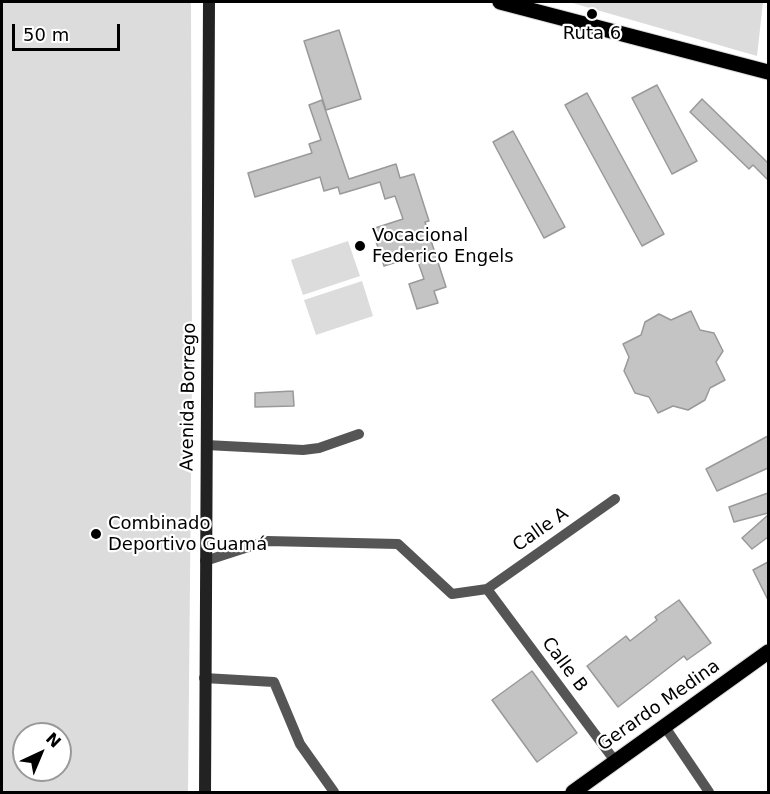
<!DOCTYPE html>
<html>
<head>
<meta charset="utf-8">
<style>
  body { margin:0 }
  #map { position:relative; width:770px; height:794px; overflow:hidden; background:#fff; font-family:"DejaVu Sans",sans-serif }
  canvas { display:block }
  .frame { position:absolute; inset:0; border:3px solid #000; pointer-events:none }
  .north { position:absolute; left:12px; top:722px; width:60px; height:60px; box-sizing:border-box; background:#fff; border:2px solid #999; border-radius:50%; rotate:44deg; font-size:16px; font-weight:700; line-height:24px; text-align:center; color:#000 }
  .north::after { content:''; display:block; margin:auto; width:21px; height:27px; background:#000; clip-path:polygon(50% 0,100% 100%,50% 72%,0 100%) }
  .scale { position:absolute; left:12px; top:24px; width:108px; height:27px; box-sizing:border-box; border:3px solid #000; border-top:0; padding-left:8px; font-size:18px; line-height:21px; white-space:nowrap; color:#000; -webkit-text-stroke:4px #fff; paint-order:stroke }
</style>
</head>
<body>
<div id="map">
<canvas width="770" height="794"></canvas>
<div class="frame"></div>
<div class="north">N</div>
<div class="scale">50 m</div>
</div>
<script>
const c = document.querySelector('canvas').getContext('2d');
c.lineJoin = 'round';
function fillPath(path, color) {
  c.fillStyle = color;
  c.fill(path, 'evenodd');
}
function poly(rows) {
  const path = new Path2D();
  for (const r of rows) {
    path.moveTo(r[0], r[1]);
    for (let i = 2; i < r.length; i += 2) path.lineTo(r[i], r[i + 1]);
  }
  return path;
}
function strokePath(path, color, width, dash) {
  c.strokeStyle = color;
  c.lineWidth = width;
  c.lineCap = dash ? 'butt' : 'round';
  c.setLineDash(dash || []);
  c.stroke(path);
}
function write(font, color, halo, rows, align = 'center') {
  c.font = font + ' "DejaVu Sans",sans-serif';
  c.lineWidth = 4.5;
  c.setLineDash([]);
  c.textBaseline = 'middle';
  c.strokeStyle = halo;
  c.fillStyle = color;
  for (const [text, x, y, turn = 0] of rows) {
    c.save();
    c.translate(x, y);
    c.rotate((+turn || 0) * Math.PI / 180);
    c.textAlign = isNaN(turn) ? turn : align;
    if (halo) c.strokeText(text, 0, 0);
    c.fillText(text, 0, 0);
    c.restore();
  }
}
fillPath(poly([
  [2,2,191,2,192,370,188,792,2,792],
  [24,734,60,734,60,770,24,770],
  [569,2,763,2,757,56],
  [348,241,360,276,303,295,291,260],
  [362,281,373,316,316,335,304,300]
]), '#dcdcdc');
const building = poly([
  [339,30,361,99,326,110,304,41,339,30],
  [657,85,697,161,672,174,632,98,657,85],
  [587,93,664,234,642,246,565,105,587,93],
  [702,99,768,163,768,180,753,165,749,169,690,112,702,99],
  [322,100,349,179,396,164,400,178,414,174,429,221,425,222,446,287,434,291,438,303,417,309,409,284,424,279,416,256,384,266,372,229,403,219,395,196,385,199,380,182,340,194,338,187,324,191,320,177,255,197,248,173,312,153,309,144,321,140,309,105,322,100],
  [513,131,565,227,544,238,493,142,513,131],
  [691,311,700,330,714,333,723,351,716,362,725,380,710,388,705,400,688,410,673,406,658,413,649,397,635,393,624,371,629,357,623,344,641,335,645,322,659,314,671,320,691,311],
  [293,391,294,406,255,407,255,393,293,391],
  [768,436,768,468,717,491,706,469,768,436],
  [768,493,768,513,734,522,729,507,768,493],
  [768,515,768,537,752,549,742,538,768,515],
  [768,562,768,600,753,570,768,562],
  [679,600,711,643,687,660,684,656,618,707,587,666,626,636,630,641,657,620,655,617,679,600],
  [532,671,577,733,537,762,492,700,532,671]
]);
fillPath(building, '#c4c4c4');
strokePath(building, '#999', 1.5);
const primary = poly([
  [500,2,768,72],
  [573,792,768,652]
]);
strokePath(primary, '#dbdbdb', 17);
strokePath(poly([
  [206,445,303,450,319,448,359,434],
  [205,561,267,541,398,544,452,594,487,589,615,499],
  [487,589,615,761],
  [204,678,274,682,300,744,334,792],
  [665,727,709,792]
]), '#555', 10);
strokePath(poly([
  [205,792,209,2]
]), '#222', 12);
strokePath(primary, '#000', 15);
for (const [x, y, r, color] of [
  [592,14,6,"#000"],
  [360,246,6,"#000"],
  [96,534,6,"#000"]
]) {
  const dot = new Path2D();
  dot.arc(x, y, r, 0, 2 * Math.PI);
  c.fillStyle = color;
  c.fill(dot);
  strokePath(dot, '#fff', 2);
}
write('18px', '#000', '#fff', [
  ["Ruta 6",592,34,"center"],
  ["Vocacional",372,236],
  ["Federico Engels",372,257],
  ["Combinado",108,524],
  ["Deportivo Guamá",108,545]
], 'left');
write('18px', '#000', '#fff', [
  ["Avenida Borrego",189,397,-89],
  ["Calle A",541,530,-35],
  ["Calle B",564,665,53],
  ["Gerardo Medina",659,706,-35]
]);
</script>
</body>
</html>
